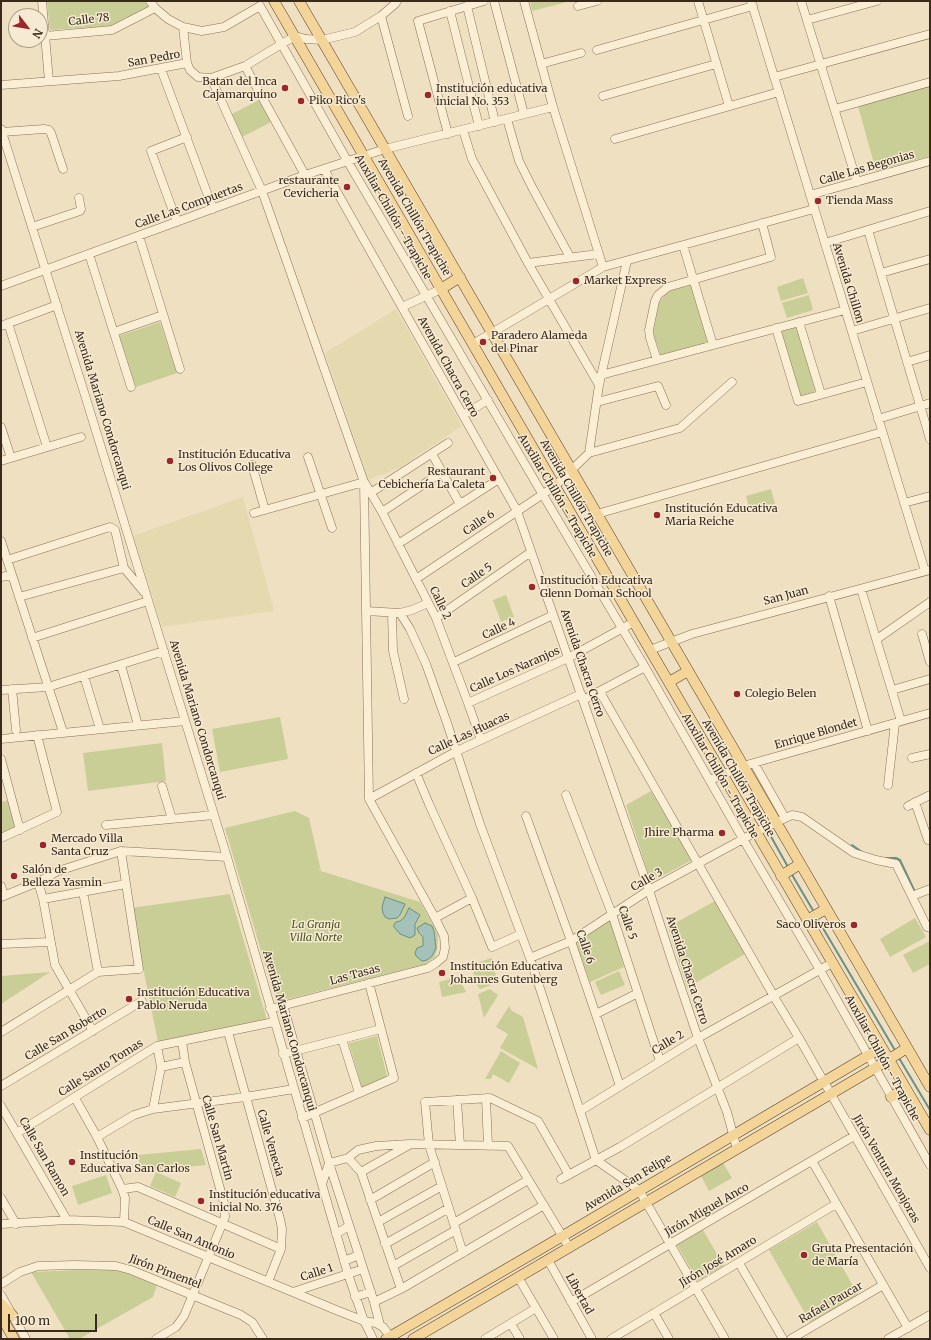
<!DOCTYPE html>
<html>
<head>
<meta charset="utf-8">
<style>
  body { margin:0 }
  #map { position:relative; width:931px; height:1340px; overflow:hidden; background:#efe0c2; font-family:Merriweather,serif }
  canvas { display:block }
  .frame { position:absolute; inset:0; border:2px solid #392a1d; pointer-events:none }
  .north { position:absolute; left:8px; top:8px; width:40px; height:40px; box-sizing:border-box; background:#f6ebd2; border:1px solid #aa9e8a; border-radius:50%; rotate:121deg; font-size:11px; font-weight:700; line-height:16px; text-align:center; color:#392a1d }
  .north::after { content:''; display:block; margin:auto; width:14px; height:18px; background:#9a272c; clip-path:polygon(50% 0,100% 100%,50% 72%,0 100%) }
  .scale { position:absolute; left:8px; top:1314px; width:89px; height:18px; box-sizing:border-box; border:2px solid #392a1d; border-top:0; padding-left:5px; font-size:12px; line-height:14px; white-space:nowrap; color:#392a1d; -webkit-text-stroke:3px #f6ebd2; paint-order:stroke }
</style>
</head>
<body>
<div id="map">
<canvas width="931" height="1340"></canvas>
<div class="frame"></div>
<div class="north">N</div>
<div class="scale">100 m</div>
</div>
<script>
const c = document.querySelector('canvas').getContext('2d');
c.lineJoin = 'round';
function fillPath(path, color) {
  c.fillStyle = color;
  c.fill(path, 'evenodd');
}
function poly(rows) {
  const path = new Path2D();
  for (const r of rows) {
    path.moveTo(r[0], r[1]);
    for (let i = 2; i < r.length; i += 2) path.lineTo(r[i], r[i + 1]);
  }
  return path;
}
function strokePath(path, color, width, dash) {
  c.strokeStyle = color;
  c.lineWidth = width;
  c.lineCap = dash ? 'butt' : 'round';
  c.setLineDash(dash || []);
  c.stroke(path);
}
function write(font, color, halo, rows, align = 'center') {
  c.font = font + ' Merriweather,serif';
  c.lineWidth = 3;
  c.setLineDash([]);
  c.textBaseline = 'middle';
  c.strokeStyle = halo;
  c.fillStyle = color;
  for (const [text, x, y, turn = 0] of rows) {
    c.save();
    c.translate(x, y);
    c.rotate((+turn || 0) * Math.PI / 180);
    c.textAlign = isNaN(turn) ? turn : align;
    if (halo) c.strokeText(text, 0, 0);
    c.fillText(text, 0, 0);
    c.restore();
  }
}
fillPath(poly([
  [396,309,462,426,401,467,368,480,325,353],
  [243,497,274,611,162,627,133,536]
]), '#e5daaf');
fillPath(poly([
  [47,1,145,1,148,7,110,26,50,30],
  [530,1,566,1,567,2,532,11],
  [930,86,930,156,876,171,858,106],
  [259,100,271,122,242,137,232,114],
  [803,278,808,293,781,301,777,287],
  [691,285,708,343,661,356,654,336,654,330,659,303,666,294,672,290],
  [809,295,813,310,787,318,782,303],
  [160,322,177,373,136,387,119,336],
  [797,325,817,391,799,396,779,331],
  [771,489,775,504,750,511,746,496],
  [506,595,514,617,501,622,493,600],
  [280,717,288,759,220,772,212,729],
  [162,743,166,781,88,791,83,753],
  [651,791,692,860,651,882,626,805],
  [10,800,17,827,1,835,1,802],
  [295,811,309,818,321,871,420,902,435,928,438,935,437,951,434,958,426,964,276,1002,225,828],
  [230,894,267,1020,158,1042,131,908],
  [715,901,745,954,687,988,668,927],
  [915,918,926,937,890,957,880,939],
  [610,920,624,967,590,982,576,942],
  [930,941,930,964,913,973,903,955],
  [492,958,496,976,489,986,480,989,475,983,472,964],
  [619,971,625,985,601,995,595,982],
  [50,972,1,1004,1,976],
  [458,977,466,992,442,997,439,982],
  [490,989,498,995,484,1018,478,994],
  [509,1006,512,1011,523,1017,538,1069,500,1048,508,1034,496,1027],
  [377,1036,387,1076,362,1088,349,1043],
  [501,1051,520,1063,509,1083,493,1074,491,1079,485,1079],
  [201,1149,206,1165,140,1172,138,1155],
  [723,1163,732,1178,709,1191,701,1176],
  [156,1172,181,1183,175,1197,150,1186],
  [106,1175,112,1193,78,1205,72,1186],
  [817,1222,858,1295,810,1322,769,1250],
  [703,1230,724,1266,698,1281,677,1245],
  [107,1269,128,1273,157,1285,153,1297,79,1339,70,1339,31,1272]
]), '#c9cd96');
const water = poly([
  [385,897,405,904,400,915,397,918,389,919,385,917,383,913,382,907,385,897],
  [409,908,420,915,415,924,415,935,410,938,400,934,394,927,394,924,396,922,400,921,404,918,409,908],
  [425,923,432,926,434,931,436,948,432,956,427,960,422,961,416,956,415,953,417,948,423,946,423,937,419,933,417,928,425,923]
]);
fillPath(water, '#a4c2b8');
strokePath(water, '#6b9086', 1);
strokePath(poly([
  [769,833,788,867],
  [852,845,862,852],
  [885,858,896,858,900,860,915,892],
  [791,873,814,912],
  [817,918,896,1052],
  [899,1058,930,1110]
]), '#6b9086', 2);
const minor = poly([
  [42,1,49,81],
  [150,1,155,8,168,19,183,27,202,31,224,27,260,6,348,162,543,495,645,667,743,839,820,970,930,1165],
  [494,1,524,114],
  [524,1,553,107,603,267],
  [698,1,729,106],
  [751,1,925,571],
  [801,1,857,182],
  [467,6,495,122],
  [578,6,597,1],
  [450,11,479,126],
  [381,16,408,116],
  [807,20,877,1],
  [183,27,187,63],
  [45,36,112,30,155,8],
  [597,50,753,6],
  [541,64,581,53],
  [245,66,305,175],
  [161,69,213,209],
  [774,77,930,34],
  [211,78,262,191,364,482,369,799,435,918,444,936,445,948,443,957,436,963,428,968,270,1009],
  [1,85,119,76,187,63,190,70,198,77,211,78,245,66,295,36,306,39,322,40,355,32,381,16,395,4,397,1],
  [603,96,716,64],
  [835,109,930,82],
  [507,119,519,161,533,189,570,257],
  [1,129,84,392,227,857,348,1274,364,1321,373,1339],
  [463,130,472,159,528,263,599,385],
  [2,132,44,129,49,130,51,133,63,169],
  [448,134,418,21,484,1],
  [615,139,779,92],
  [324,169,517,511,649,890,672,961,698,1038,727,1112,737,1149],
  [810,195,930,161],
  [177,222,151,151,187,137],
  [32,227,80,211,81,209,79,198],
  [868,230,930,439],
  [139,236,180,369],
  [825,243,930,211],
  [683,245,713,345],
  [89,254,131,387],
  [528,263,598,254],
  [881,273,930,259],
  [1,286,305,175,385,149,553,107],
  [402,307,441,289],
  [799,322,821,394],
  [8,323,47,447],
  [1,326,57,305],
  [776,328,798,401,867,382],
  [852,331,930,308],
  [114,332,163,315],
  [473,344,603,267,814,209],
  [657,360,650,338,649,330,655,301,658,295,668,287,771,257,762,223],
  [907,362,930,355],
  [601,375,845,310],
  [597,402,658,386,666,405],
  [463,415,488,400],
  [878,419,930,403],
  [1,427,11,458],
  [589,453,599,385,627,261],
  [432,454,460,504],
  [308,457,332,528],
  [1,461,81,437],
  [252,465,265,510],
  [365,483,382,512,436,618,468,703,481,740],
  [375,490,448,443],
  [904,503,930,496],
  [382,512,442,472],
  [254,513,364,482],
  [597,514,882,432],
  [1,541,63,732],
  [398,544,499,479],
  [7,560,110,527,115,530,124,568],
  [1,577,12,575],
  [416,579,555,486,589,453,680,428,732,382],
  [861,589,901,721],
  [829,596,868,731],
  [19,597,124,568,144,592],
  [366,611,400,613,412,610,428,603],
  [392,613,393,651,404,699],
  [400,613,410,629,426,664,447,723,480,824,530,958,596,1160,639,1190,725,1339],
  [436,618,531,552],
  [922,634,930,662],
  [32,638,148,601],
  [877,639,930,602],
  [650,650,692,634,930,570],
  [454,662,553,615],
  [121,665,138,725],
  [84,676,100,729],
  [12,689,16,730],
  [1,690,48,687,164,651],
  [892,690,930,679],
  [600,692,776,1000,799,1038,930,1268],
  [583,700,645,667],
  [468,703,568,658,634,622],
  [1,739,185,721],
  [912,758,930,754],
  [1,759,20,830],
  [754,763,785,818],
  [416,773,429,804,472,898,492,947,521,934],
  [710,780,743,766,930,713],
  [888,785,895,723],
  [162,786,172,819],
  [566,795,612,914,660,1061],
  [369,799,457,751,581,694],
  [915,802,928,840],
  [908,806,930,795],
  [526,816,571,941,620,1086],
  [106,825,214,815],
  [1,838,57,812,37,735],
  [38,882,43,899,55,965,93,1031],
  [1,886,4,896],
  [83,892,98,972],
  [912,896,930,889],
  [1,897,38,882,58,871,121,851,227,857],
  [43,899,126,884],
  [435,918,472,898],
  [1,944,50,942],
  [530,958,571,941,649,890,756,832,792,815,802,817,854,853,876,860,896,864,927,927,930,928],
  [283,1005,329,1163,374,1302,380,1325],
  [596,1014,638,993],
  [1,1032,98,972,139,969,121,851],
  [228,1032,280,1219,282,1229,281,1249,268,1282],
  [342,1039,359,1093],
  [283,1054,381,1029],
  [161,1067,185,1062],
  [1,1086,142,1001],
  [75,1098,97,1137,122,1189,125,1198,124,1222],
  [486,1098,488,1146],
  [457,1100,460,1145],
  [1,1106,67,1220],
  [153,1109,161,1067,157,1046],
  [580,1111,698,1038,832,963],
  [302,1118,394,1078,369,983],
  [17,1133,157,1046,274,1022],
  [97,1137,134,1115,153,1109,245,1097,294,1089],
  [348,1158,358,1150,376,1146,410,1144,508,1146,569,1247],
  [812,1161,908,1328],
  [361,1172,409,1145],
  [561,1179,620,1147,799,1038],
  [322,1184,329,1163,348,1158,361,1172,401,1289],
  [122,1189,138,1187,281,1249],
  [1,1198,16,1224],
  [370,1200,435,1162],
  [378,1222,442,1186],
  [454,1223,528,1180],
  [1,1224,67,1220,124,1222,336,1310,364,1321,376,1323,383,1327,392,1339],
  [336,1234,349,1226],
  [385,1244,449,1208],
  [463,1253,429,1145,425,1102,490,1098,538,1121,569,1175],
  [548,1260,592,1339],
  [344,1261,359,1255],
  [739,1263,783,1339],
  [393,1266,456,1230],
  [518,1277,554,1339],
  [1,1284,20,1272,38,1266,75,1265,116,1266,131,1270,241,1315,252,1322,263,1339],
  [293,1292,363,1269],
  [1,1295,26,1339],
  [355,1297,371,1292],
  [374,1302,401,1289,544,1205],
  [571,1302,854,1136],
  [654,1313,669,1339],
  [511,1324,520,1339],
  [156,1339,176,1327,184,1316,225,1217,224,1203,185,1062,182,1041],
  [485,1339,536,1308],
  [611,1339,836,1204],
  [791,1339,883,1285],
  [888,1339,930,1315]
]);
const major = poly([
  [274,1,650,650,930,1130],
  [299,1,930,1087],
  [441,289,460,277],
  [669,682,688,671],
  [781,876,800,864],
  [807,920,826,909],
  [891,1097,905,1088],
  [1,1304,13,1316],
  [1,1316,14,1339],
  [386,1339,556,1240,881,1048],
  [413,1339,875,1068,907,1048]
]);
strokePath(minor, '#897159', 9);
strokePath(major, '#573f2d', 11);
strokePath(minor, '#faeed5', 8);
strokePath(major, '#f3d499', 10);
for (const [x, y, r, color] of [
  [285,88,4,"#9a272c"],
  [428,95,4,"#9a272c"],
  [301,101,4,"#9a272c"],
  [347,187,4,"#9a272c"],
  [818,201,4,"#9a272c"],
  [576,281,4,"#9a272c"],
  [483,342,4,"#9a272c"],
  [170,461,4,"#9a272c"],
  [493,478,4,"#9a272c"],
  [657,515,4,"#9a272c"],
  [532,587,4,"#9a272c"],
  [737,694,4,"#9a272c"],
  [722,833,4,"#9a272c"],
  [43,845,4,"#9a272c"],
  [14,876,4,"#9a272c"],
  [854,925,4,"#9a272c"],
  [442,973,4,"#9a272c"],
  [129,999,4,"#9a272c"],
  [72,1162,4,"#9a272c"],
  [201,1201,4,"#9a272c"],
  [804,1255,4,"#9a272c"]
]) {
  const dot = new Path2D();
  dot.arc(x, y, r, 0, 2 * Math.PI);
  c.fillStyle = color;
  c.fill(dot);
  strokePath(dot, '#f6ebd2', 1.5);
}
write('11px', '#392a1d', '#f6ebd2', [
  ["Calle 78",89,20,-7],
  ["San Pedro",154,59,-10],
  ["Calle Las Begonias",867,168,-16],
  ["Calle Las Compuertas",189,206,-20],
  ["Auxiliar Chillón - Trapiche",393,217,60],
  ["Avenida Chillón Trapiche",414,217,60],
  ["Avenida Chillon",848,283,73],
  ["Avenida Chacra Cerro",448,367,61],
  ["Avenida Mariano Condorcanqui",102,410,73],
  ["Auxiliar Chillón - Trapiche",557,496,59],
  ["Avenida Chillón Trapiche",576,498,60],
  ["Calle 6",479,523,-34],
  ["Calle 5",477,576,-35],
  ["San Juan",786,596,-15],
  ["Calle 2",440,603,64],
  ["Calle 4",499,629,-25],
  ["Avenida Chacra Cerro",582,663,71],
  ["Calle Los Naranjos",515,670,-24],
  ["Avenida Mariano Condorcanqui",197,720,73],
  ["Calle Las Huacas",469,734,-25],
  ["Enrique Blondet",816,734,-16],
  ["Auxiliar Chillón - Trapiche",720,776,60],
  ["Avenida Chillón Trapiche",738,778,60],
  ["Calle 3",647,880,-30],
  ["Calle 5",627,923,71],
  ["Calle 6",585,947,71],
  ["Avenida Chacra Cerro",687,970,72],
  ["Las Tasas",355,975,-15],
  ["Avenida Mariano Condorcanqui",289,1031,74],
  ["Calle San Roberto",66,1034,-31],
  ["Calle 2",668,1043,-31],
  ["Auxiliar Chillón - Trapiche",882,1058,61],
  ["Calle Santo Tomas",101,1068,-32],
  ["Calle San Martin",217,1138,74],
  ["Calle Venecia",270,1143,74],
  ["Calle San Ramon",44,1157,60],
  ["Jirón Ventura Monjoras",886,1169,60],
  ["Avenida San Felipe",628,1183,-31],
  ["Jirón Miguel Anco",707,1210,-30],
  ["Calle San Antonio",191,1238,23],
  ["Jirón José Amaro",718,1262,-31],
  ["Jirón Pimentel",165,1272,21],
  ["Calle 1",317,1273,-18],
  ["Libertad",579,1294,61],
  ["Rafael Paucar",831,1303,-30]
]);
write('11px', '#392a1d', '#f6ebd2', [
  ["Batan del Inca",277,82,"right"],
  ["Cajamarquino",277,95,"right"],
  ["Institución educativa",436,89],
  ["inicial No. 353",436,102],
  ["Piko Rico's",309,101],
  ["restaurante",339,181,"right"],
  ["Cevicheria",339,194,"right"],
  ["Tienda Mass",826,201],
  ["Market Express",584,281],
  ["Paradero Alameda",491,336],
  ["del Pinar",491,349],
  ["Institución Educativa",178,455],
  ["Los Olivos College",178,468],
  ["Restaurant",485,472,"right"],
  ["Cebichería La Caleta",485,485,"right"],
  ["Institución Educativa",665,509],
  ["Maria Reiche",665,522],
  ["Institución Educativa",540,581],
  ["Glenn Doman School",540,594],
  ["Colegio Belen",745,694],
  ["Jhire Pharma",714,833,"right"],
  ["Mercado Villa",51,839],
  ["Santa Cruz",51,852],
  ["Salón de",22,870],
  ["Belleza Yasmin",22,883],
  ["Saco Oliveros",846,925,"right"],
  ["Institución Educativa",450,967],
  ["Johannes Gutenberg",450,980],
  ["Institución Educativa",137,993],
  ["Pablo Neruda",137,1006],
  ["Institución",80,1156],
  ["Educativa San Carlos",80,1169],
  ["Institución educativa",209,1195],
  ["inicial No. 376",209,1208],
  ["Gruta Presentación",812,1249],
  ["de María",812,1262]
], 'left');
write('italic 11px', '#4b5623', '#f6ebd2', [
  ["La Granja",316,925],
  ["Villa Norte",316,938]
]);
</script>
</body>
</html>
